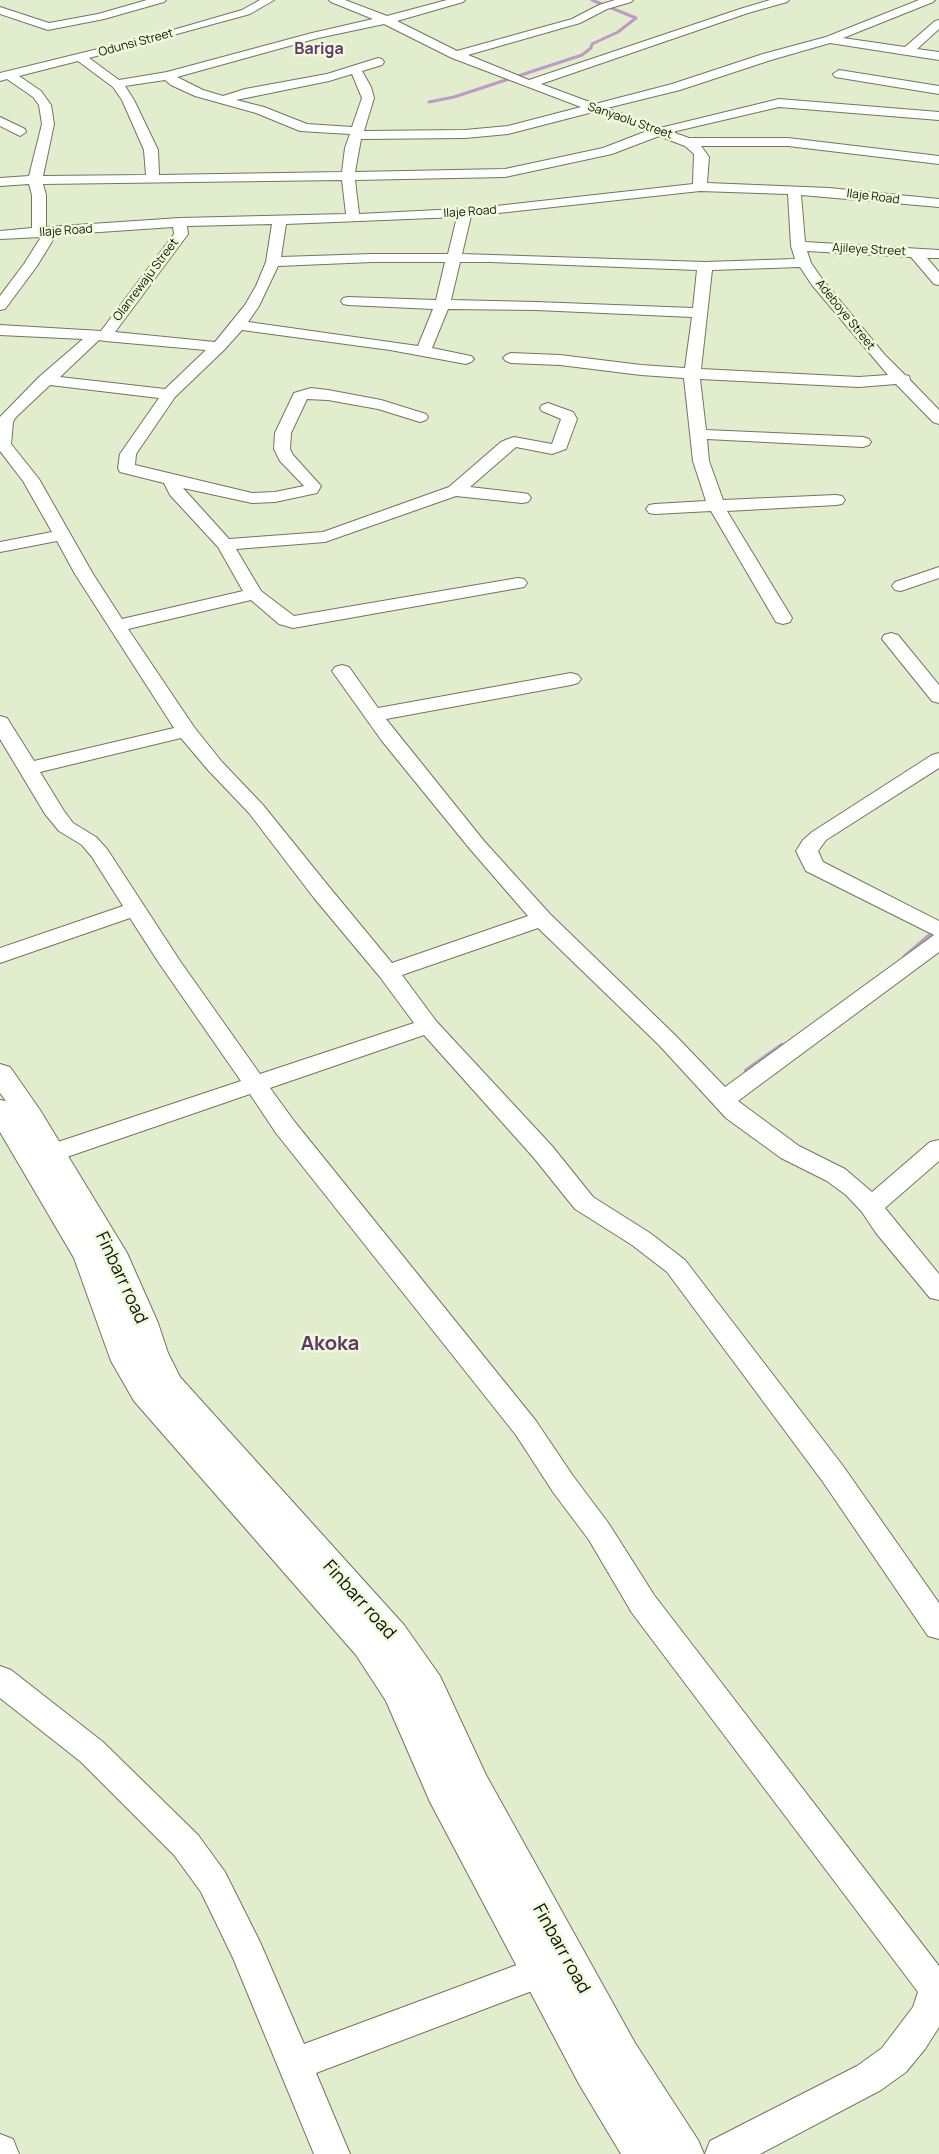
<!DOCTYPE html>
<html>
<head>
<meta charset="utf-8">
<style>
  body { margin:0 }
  canvas { display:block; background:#e1edcd }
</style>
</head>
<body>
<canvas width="939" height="2154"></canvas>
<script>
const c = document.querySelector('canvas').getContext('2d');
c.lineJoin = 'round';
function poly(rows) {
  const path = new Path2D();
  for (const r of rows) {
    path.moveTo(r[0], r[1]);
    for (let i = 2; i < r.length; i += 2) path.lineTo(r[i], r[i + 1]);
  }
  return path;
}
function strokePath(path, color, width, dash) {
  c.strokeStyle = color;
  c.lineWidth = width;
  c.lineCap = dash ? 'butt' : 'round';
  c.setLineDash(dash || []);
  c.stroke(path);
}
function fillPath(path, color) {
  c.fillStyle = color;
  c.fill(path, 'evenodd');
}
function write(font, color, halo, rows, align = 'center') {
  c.font = font + ' Manrope,sans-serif';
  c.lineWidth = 5;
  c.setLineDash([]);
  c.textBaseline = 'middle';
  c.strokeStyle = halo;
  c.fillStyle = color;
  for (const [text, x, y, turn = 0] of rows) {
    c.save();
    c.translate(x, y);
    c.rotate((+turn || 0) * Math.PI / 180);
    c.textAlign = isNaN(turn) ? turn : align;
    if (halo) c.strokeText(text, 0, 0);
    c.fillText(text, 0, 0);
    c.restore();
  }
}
strokePath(poly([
  [429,102,454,97,582,55,591,48,592,44,618,32,636,18,592,0]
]), '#c09ac7', 3);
strokePath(poly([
  [905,957,939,928]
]), '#c09ac7', 5);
strokePath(poly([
  [747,1071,782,1046]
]), '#c09ac7', 6);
const minor = poly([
  [147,0,166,0,164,2,104,19,48,30,0,14,0,7,49,23,98,14,147,0],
  [260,0,274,0,250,14,89,58,119,80,167,72,312,33,373,19,331,2,329,0,345,0,387,16,447,0,465,0,463,2,397,21,457,51,572,19,599,5,615,0,633,0,631,2,607,9,580,23,468,55,529,80,740,9,770,0,789,0,787,2,748,13,541,84,595,104,672,84,763,54,826,37,919,0,935,0,933,2,843,38,905,47,935,21,939,20,939,29,917,49,939,52,939,60,830,43,771,60,680,90,607,108,660,128,779,99,939,112,939,120,779,107,672,132,689,138,788,138,939,156,939,164,788,146,701,146,709,157,707,183,829,188,939,199,939,207,801,195,805,242,939,250,939,258,927,258,939,272,939,285,934,284,911,257,807,251,811,263,822,279,884,354,905,375,909,376,910,380,939,410,939,424,933,422,896,384,859,387,700,379,706,430,863,437,869,439,871,442,869,445,863,447,707,439,709,461,723,500,836,495,842,496,845,500,842,504,836,505,727,511,792,618,790,622,783,624,776,622,711,511,655,514,649,513,646,509,649,505,655,504,706,501,693,461,684,378,641,375,560,365,511,363,506,361,503,358,506,355,511,353,560,355,641,365,685,368,692,317,536,310,448,309,432,348,471,356,474,359,471,362,466,364,390,350,242,330,224,350,175,397,136,454,135,465,252,493,275,492,304,486,280,461,274,449,275,433,294,393,311,388,328,390,381,400,426,414,428,417,426,420,420,422,378,409,328,400,307,399,291,433,290,449,293,455,321,486,317,493,275,502,252,503,183,488,229,539,323,532,449,487,501,442,508,439,514,437,552,444,561,419,542,411,540,408,542,405,548,403,573,412,577,419,566,449,552,454,516,447,470,487,522,493,528,494,531,498,528,502,522,503,456,496,325,542,236,549,261,591,294,616,518,578,524,579,527,583,524,587,293,628,279,624,251,600,128,629,194,727,222,762,263,805,330,888,392,963,528,916,470,849,382,741,332,671,335,667,342,665,349,667,378,708,571,673,578,675,581,679,578,683,571,685,386,719,484,841,550,914,675,1035,725,1087,934,935,806,871,796,851,803,840,812,832,932,755,939,753,939,768,826,840,818,851,823,862,939,921,939,952,738,1101,799,1146,845,1169,872,1192,930,1142,939,1140,939,1161,885,1208,939,1274,939,1300,930,1298,876,1233,862,1212,846,1195,827,1181,781,1158,726,1118,659,1045,538,928,402,975,436,1021,552,1146,593,1197,650,1233,685,1260,843,1466,939,1603,939,1639,928,1636,823,1482,667,1272,632,1245,575,1209,534,1158,424,1035,270,1088,294,1121,536,1421,573,1476,609,1524,654,1595,939,1966,939,2027,925,2049,906,2072,881,2090,760,2154,705,2154,710,2141,857,2066,882,2048,913,2007,918,1992,632,1613,589,1540,553,1492,516,1435,276,1133,250,1094,61,1159,52,1161,43,1159,40,1153,43,1147,241,1081,159,963,130,918,0,963,0,948,123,906,92,857,82,845,59,831,45,814,0,739,0,716,7,718,34,761,174,728,75,574,57,541,0,552,0,542,52,532,23,481,0,451,0,417,39,377,83,339,0,335,0,325,101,331,174,234,173,227,56,235,37,266,5,309,0,310,0,296,24,264,41,237,0,239,0,231,32,228,32,195,29,184,0,186,0,178,29,176,42,124,39,105,33,97,7,79,0,81,0,73,159,34,242,10,260,0],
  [384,24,452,58,581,107,508,126,465,130,364,131,374,98,371,87,362,71,382,65,384,62,382,59,378,58,327,74,245,89,223,96,203,90,177,77,318,38,384,24],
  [78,61,113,87,122,100,144,150,146,175,43,176,54,124,51,105,41,91,19,76,78,61],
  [352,74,362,98,352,127,307,124,264,107,236,100,329,81,352,74],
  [165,80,171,85,195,96,256,113,300,131,350,134,345,148,342,172,159,175,158,150,134,100,125,86,165,80],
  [593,112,647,131,603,148,505,169,355,172,361,139,465,138,508,134,593,112],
  [659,136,685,146,694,154,693,184,478,208,359,214,355,180,505,177,612,154,659,136],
  [342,180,346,214,180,218,46,227,46,195,43,184,342,180],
  [700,191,788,194,791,246,795,259,705,262,462,254,471,216,700,191],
  [457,217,448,254,372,254,281,257,286,224,457,217],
  [272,224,266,262,256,286,245,305,215,342,115,332,188,234,187,226,272,224],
  [372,262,445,262,436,300,348,297,343,298,341,301,343,304,348,305,433,309,418,346,248,322,259,306,278,266,372,262],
  [460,262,491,262,697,270,693,308,536,302,451,300,460,262],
  [800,267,812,285,888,375,859,377,701,369,712,270,800,267],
  [99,340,105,341,206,350,165,389,60,377,99,340],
  [50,385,159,398,120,454,118,468,120,472,164,483,170,495,218,547,243,591,122,619,93,574,39,479,11,444,13,422,16,417,50,385],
  [181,738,208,770,249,813,314,898,380,977,414,1023,260,1074,180,961,107,849,96,837,73,823,64,811,40,772,181,738],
  [839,70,939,86,939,94,835,77,833,74,839,70],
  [0,117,25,129,26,132,20,136,0,126,0,117],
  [939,567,939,578,901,591,895,590,892,586,895,582,939,567],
  [891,633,898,635,939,685,939,703,932,701,882,639,884,635,891,633],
  [0,1666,11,1670,103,1742,198,1835,225,1872,260,1942,304,2044,541,1956,553,1961,558,1972,553,1983,316,2073,350,2154,314,2154,233,1958,201,1892,174,1855,81,1762,0,1698,0,1666],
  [0,2134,13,2139,19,2154,0,2154,0,2134]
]);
const major = poly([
  [0,1064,10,1067,40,1110,127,1253,158,1323,168,1353,180,1377,404,1625,440,1676,486,1775,635,2043,698,2140,704,2154,621,2154,579,2084,430,1802,386,1701,356,1655,134,1401,111,1361,74,1258,0,1132,0,1100,6,1101,0,1093,0,1064]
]);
strokePath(minor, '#6e795d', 2);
strokePath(major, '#6e795d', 2);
fillPath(minor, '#fff');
fillPath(major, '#fff');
write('12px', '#101409', '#eefada', [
  ["Odunsi Street",136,43,-15],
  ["Sanyaolu Street",630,121,19],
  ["Ilaje Road",873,197,7],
  ["Ilaje Road",470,212,-4],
  ["Ilaje Road",66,231,-4],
  ["Ajileye Street",869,250,3],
  ["Olanrewaju Street",146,280,-53],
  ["Adeboye Street",845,315,51]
]);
write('bold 16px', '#62366b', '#eefada', [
  ["Bariga",319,50]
]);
write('18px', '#101409', '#eefada', [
  ["Finbarr road",121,1278,65],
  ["Finbarr road",359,1600,48],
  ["Finbarr road",561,1949,61]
]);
write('bold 20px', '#62366b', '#eefada', [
  ["Akoka",330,1344]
]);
</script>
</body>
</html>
